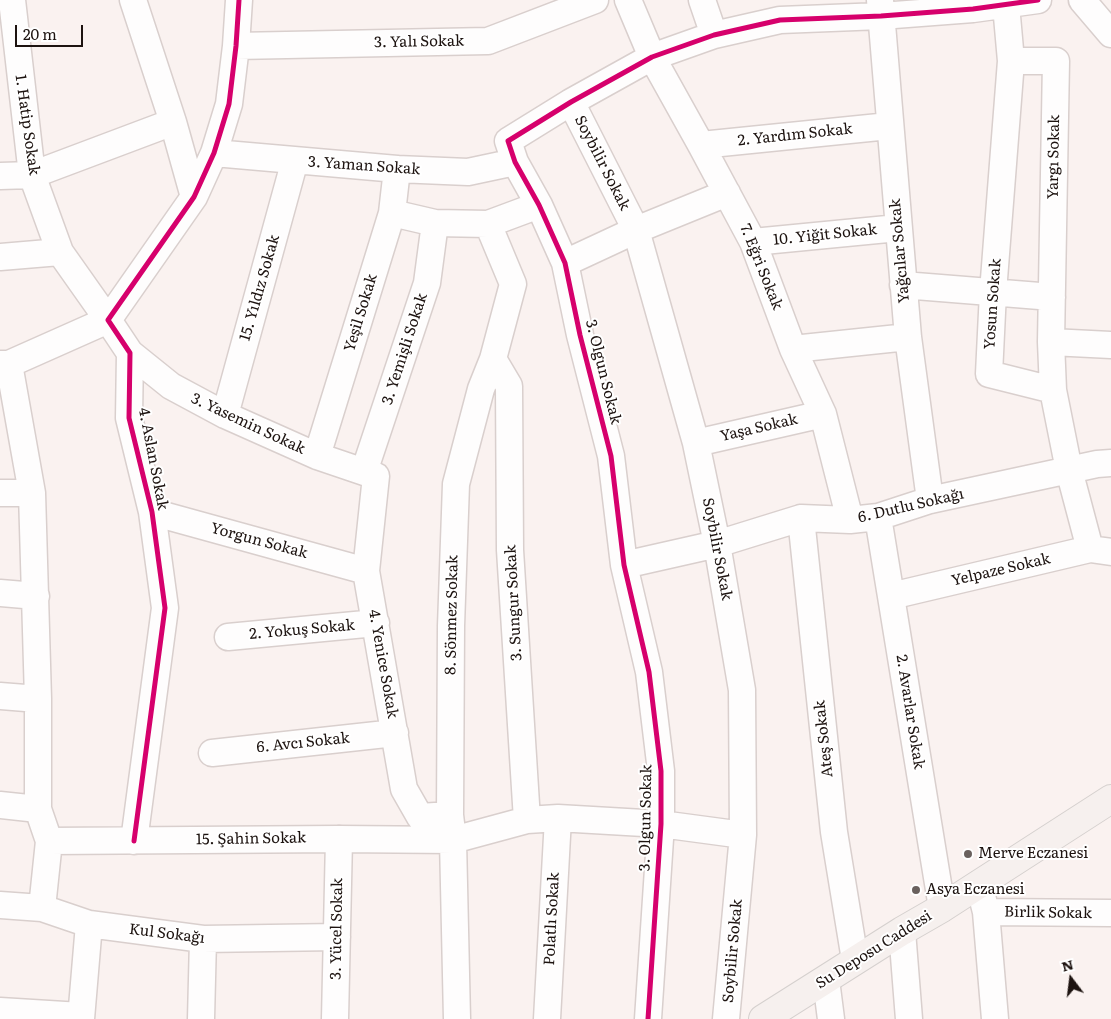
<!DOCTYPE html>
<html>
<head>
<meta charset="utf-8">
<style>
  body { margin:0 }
  #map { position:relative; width:1111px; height:1019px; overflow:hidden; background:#faf2f0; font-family:Literata,serif }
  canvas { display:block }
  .north { position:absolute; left:1046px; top:954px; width:50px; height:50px; -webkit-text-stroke:4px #fff; paint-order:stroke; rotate:345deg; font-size:14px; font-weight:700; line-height:20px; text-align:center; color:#1d1310 }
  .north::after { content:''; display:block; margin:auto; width:18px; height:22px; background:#1d1310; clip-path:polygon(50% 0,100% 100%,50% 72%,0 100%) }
  .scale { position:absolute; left:15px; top:25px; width:68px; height:22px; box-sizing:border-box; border:2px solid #1d1310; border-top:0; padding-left:6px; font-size:15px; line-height:18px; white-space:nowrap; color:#1d1310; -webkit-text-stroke:4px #fff; paint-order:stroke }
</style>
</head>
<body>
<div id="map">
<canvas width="1111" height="1019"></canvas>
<div class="north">N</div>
<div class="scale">20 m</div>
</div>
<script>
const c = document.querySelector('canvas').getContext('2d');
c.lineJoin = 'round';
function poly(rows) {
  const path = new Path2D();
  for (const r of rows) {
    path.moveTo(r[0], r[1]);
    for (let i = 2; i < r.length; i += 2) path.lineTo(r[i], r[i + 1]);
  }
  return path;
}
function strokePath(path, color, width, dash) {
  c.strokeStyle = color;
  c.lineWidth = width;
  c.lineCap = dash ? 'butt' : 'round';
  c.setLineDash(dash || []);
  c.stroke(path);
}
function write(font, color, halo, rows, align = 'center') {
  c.font = font + ' Literata,serif';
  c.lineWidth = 4;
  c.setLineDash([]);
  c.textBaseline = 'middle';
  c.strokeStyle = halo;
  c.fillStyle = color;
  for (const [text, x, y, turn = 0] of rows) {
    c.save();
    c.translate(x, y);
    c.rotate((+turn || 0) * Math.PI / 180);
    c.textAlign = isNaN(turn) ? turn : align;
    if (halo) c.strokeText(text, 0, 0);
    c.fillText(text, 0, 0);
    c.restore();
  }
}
const minor = poly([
  [133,0,173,122,194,197],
  [628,0,652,57,701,145,753,242,793,349,823,414,850,520],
  [702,0,714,35],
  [880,0,908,337,930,500],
  [1082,0,1111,34],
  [1006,5,1011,61,993,292,989,374,1053,390,1069,470,1090,549],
  [236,46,488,41,595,0],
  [1011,61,1056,61,1051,342,1053,390],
  [571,102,636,230,696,443,717,544,742,690,743,835,726,1019],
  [701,145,889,126],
  [214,153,397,169,468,172,515,162],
  [0,176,32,175,173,122],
  [392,213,435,223,488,224,539,205],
  [753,242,898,228],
  [0,257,60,252],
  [565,263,636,230,727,193],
  [903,285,1052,297],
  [1051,342,1111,345],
  [793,349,908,337],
  [130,353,171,386,225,415,317,456,376,476,366,571,404,789,420,817,450,815],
  [493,359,509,386,510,550,527,820],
  [0,364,9,364,108,320,60,252,32,175,12,0],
  [9,364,32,493,38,699,38,809,49,841,42,908],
  [225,415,295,160],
  [696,443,823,414],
  [317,456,392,213,397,169],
  [364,472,427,283,435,223],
  [0,493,32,493],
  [152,512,366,571],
  [878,517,942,908],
  [801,518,834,832,855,960],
  [624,565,717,544,801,518,850,520,878,517,930,500,1097,464,1111,463],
  [0,593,36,596],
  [891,596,1090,549,1111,552],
  [228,637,376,623],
  [0,696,38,699],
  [212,753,395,733],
  [0,805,38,809],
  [49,841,339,839,453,840,527,820,558,818,661,824,743,835],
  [134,841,165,608,152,512,129,418,130,353,108,320,194,197,214,153,229,104,236,46,239,0],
  [979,884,986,912,995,1019],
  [0,905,42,908,89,924,203,939,337,937],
  [986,912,1111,913],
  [902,931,909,1019],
  [826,980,831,1019],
  [0,1011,81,1016],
  [81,1019,89,924],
  [201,1019,203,939],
  [335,1019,339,839],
  [457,1019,453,840,450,815,451,626,456,484,481,389,493,359,513,284,488,224],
  [547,1019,558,818],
  [648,1019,661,824,661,771,649,672,624,565,611,456,580,335,565,263,539,205,515,162,508,141,571,102,652,57,714,35,780,20,881,16,973,9,1038,0]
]);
const major = poly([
  [763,1019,902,931,942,908,1111,799]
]);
strokePath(minor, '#d9cfcd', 29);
strokePath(major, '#d5d0ce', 30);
strokePath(minor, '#fefdfd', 26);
strokePath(major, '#f6f0ee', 28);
strokePath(poly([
  [134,841,165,608,152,512,129,418,130,353,108,320,194,197,214,153,229,104,236,46,239,0],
  [648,1019,661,824,661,771,649,672,624,565,611,456,580,335,565,263,539,205,515,162,508,141,571,102,652,57,714,35,780,20,881,16,973,9,1038,0]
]), '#d6006c', 5);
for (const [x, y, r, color] of [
  [968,854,5,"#6a615e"],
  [916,890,5,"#6a615e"]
]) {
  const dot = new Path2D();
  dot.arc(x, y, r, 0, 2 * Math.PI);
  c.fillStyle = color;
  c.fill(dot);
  strokePath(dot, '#fff', 2);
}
write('15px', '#1d1310', '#fff', [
  ["3. Yalı Sokak",419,42,-1],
  ["1. Hatip Sokak",27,125,82],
  ["2. Yardım Sokak",795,135,-6],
  ["Yargı Sokak",1054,157,-89],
  ["Soybilir Sokak",602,163,63],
  ["3. Yaman Sokak",364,166,4],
  ["10. Yiğit Sokak",825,235,-6],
  ["Yağcılar Sokak",900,251,-95],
  ["7. Eğri Sokak",761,267,68],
  ["15. Yıldız Sokak",260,288,-74],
  ["Yosun Sokak",993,304,-86],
  ["Yeşil Sokak",361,313,-73],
  ["3. Yemişli Sokak",405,349,-72],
  ["3. Olgun Sokak",603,372,76],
  ["3. Yasemin Sokak",248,424,25],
  ["Yaşa Sokak",759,428,-13],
  ["4. Aslan Sokak",153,459,79],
  ["6. Dutlu Sokağı",911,506,-13],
  ["Yorgun Sokak",259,541,15],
  ["Soybilir Sokak",717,549,79],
  ["Yelpaze Sokak",1001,570,-13],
  ["3. Sungur Sokak",514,603,-93],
  ["8. Sönmez Sokak",452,615,-89],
  ["2. Yokuş Sokak",302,630,-5],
  ["4. Yenice Sokak",383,664,80],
  ["2. Avarlar Sokak",910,712,81],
  ["Ateş Sokak",824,739,-96],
  ["6. Avcı Sokak",303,743,-6],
  ["3. Olgun Sokak",646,818,-89],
  ["15. Şahin Sokak",251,839,-1],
  ["Birlik Sokak",1048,913,1],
  ["Polatlı Sokak",552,919,-87],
  ["3. Yücel Sokak",337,929,-89],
  ["Kul Sokağı",167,934,7],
  ["Su Deposu Caddesi",874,950,-32],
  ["Soybilir Sokak",733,951,-85]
]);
write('15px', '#1d1310', '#fff', [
  ["Merve Eczanesi",978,854],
  ["Asya Eczanesi",926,890]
], 'left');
</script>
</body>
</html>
